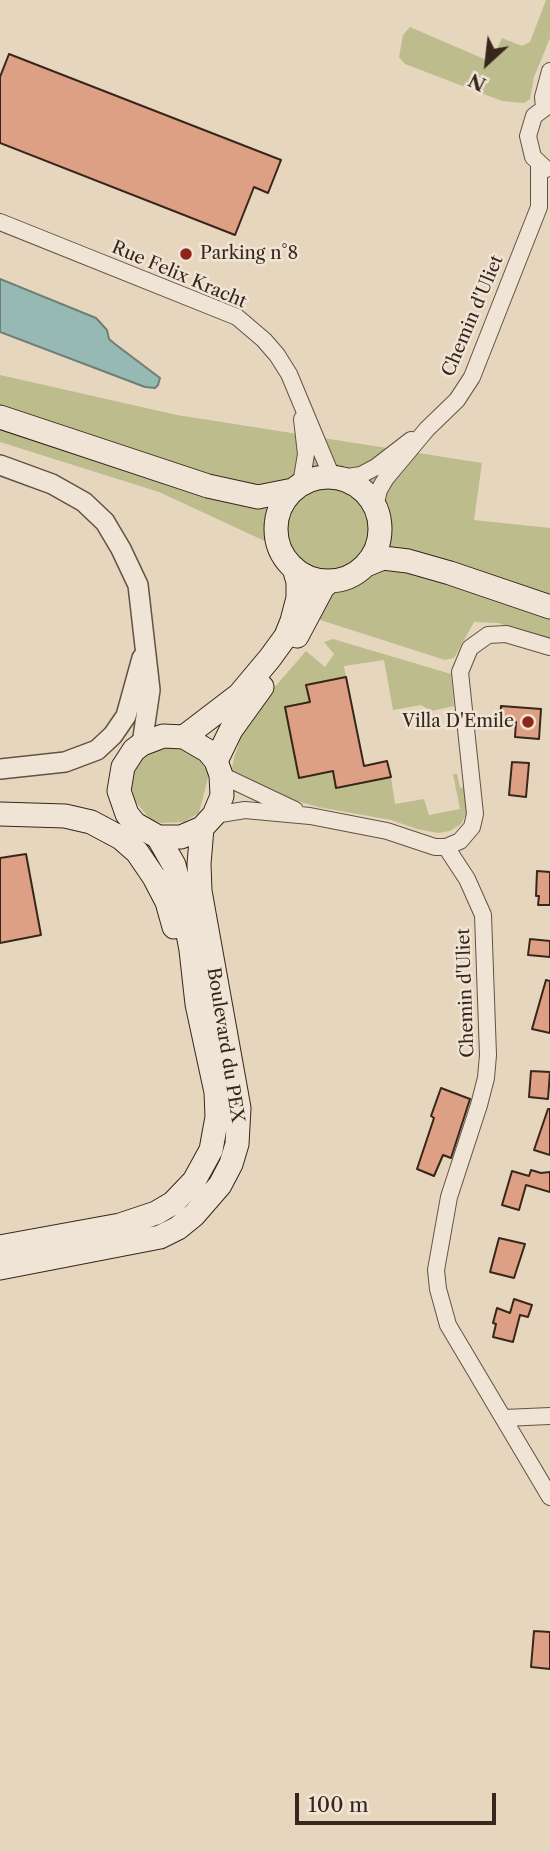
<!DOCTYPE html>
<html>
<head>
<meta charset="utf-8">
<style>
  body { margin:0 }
  #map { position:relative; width:550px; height:1852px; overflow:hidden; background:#e6d6be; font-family:"Libre Caslon Text",serif }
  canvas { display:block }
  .north { position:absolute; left:452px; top:28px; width:70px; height:70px; -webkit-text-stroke:5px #efe4d5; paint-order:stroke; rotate:207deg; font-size:19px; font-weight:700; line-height:28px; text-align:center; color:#37261b }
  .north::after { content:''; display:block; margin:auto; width:24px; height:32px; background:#37261b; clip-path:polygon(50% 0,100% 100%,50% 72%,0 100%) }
  .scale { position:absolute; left:295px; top:1793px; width:201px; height:32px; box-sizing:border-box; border:4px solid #37261b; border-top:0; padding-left:9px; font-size:21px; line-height:24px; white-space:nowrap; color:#37261b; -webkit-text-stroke:5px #efe4d5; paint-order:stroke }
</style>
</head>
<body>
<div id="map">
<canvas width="550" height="1852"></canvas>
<div class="north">N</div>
<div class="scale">100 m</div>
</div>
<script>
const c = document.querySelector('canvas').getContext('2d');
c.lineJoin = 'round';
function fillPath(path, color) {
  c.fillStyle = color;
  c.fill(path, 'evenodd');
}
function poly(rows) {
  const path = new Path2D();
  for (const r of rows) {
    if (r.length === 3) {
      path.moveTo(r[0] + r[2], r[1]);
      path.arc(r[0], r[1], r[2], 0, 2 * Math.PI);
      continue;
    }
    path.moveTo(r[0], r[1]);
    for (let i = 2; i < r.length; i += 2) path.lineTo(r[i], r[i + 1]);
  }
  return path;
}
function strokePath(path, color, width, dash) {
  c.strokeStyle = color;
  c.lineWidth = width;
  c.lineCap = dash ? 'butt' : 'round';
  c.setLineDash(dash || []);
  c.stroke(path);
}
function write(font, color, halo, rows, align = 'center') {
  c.font = font + ' "Libre Caslon Text",serif';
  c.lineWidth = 5;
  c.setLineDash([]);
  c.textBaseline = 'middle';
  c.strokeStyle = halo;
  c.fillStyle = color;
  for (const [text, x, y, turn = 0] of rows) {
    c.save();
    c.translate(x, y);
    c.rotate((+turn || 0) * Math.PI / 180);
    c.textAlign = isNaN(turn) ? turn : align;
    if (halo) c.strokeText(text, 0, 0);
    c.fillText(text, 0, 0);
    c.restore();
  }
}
fillPath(poly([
  [546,0,550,0,550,38,534,77,530,99,524,103,502,101,405,64,399,57,403,35,410,27,491,62,502,38,522,46,530,42],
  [0,375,177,415,482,463,474,520,550,528,550,639,498,623,474,622,454,658,445,660,289,610,290,588,269,543,159,492,0,442],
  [333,639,451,674,454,706,431,711,421,705,393,710,384,660,344,666,346,677,306,685,310,702,285,707,299,778,321,774,332,768,336,787,391,777,395,804,424,799,429,815,460,809,453,774,457,774,460,788,465,787,467,812,461,824,450,831,438,833,417,829,391,820,318,807,283,797,236,776,232,768,234,758,244,729,267,696,306,651,325,667,334,654,324,642],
  [163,747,186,749,196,755,209,774,199,813,184,822,161,823,150,819,135,801,132,790,132,778,142,758]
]), '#bdbc8c');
const water = poly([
  [0,279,96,318,107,330,109,339,115,344,160,378,158,385,155,388,145,387,0,332,0,279]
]);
fillPath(water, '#96b9b4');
strokePath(water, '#707e77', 2);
const building = poly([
  [9,54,281,160,268,193,254,187,235,235,0,143,0,77,9,54],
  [346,677,364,766,387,761,391,777,336,788,333,771,299,778,285,707,310,702,306,685,346,677],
  [501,706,541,709,539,739,515,737,516,722,500,720,501,706],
  [512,762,529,763,526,797,509,795,512,762],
  [26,854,41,935,0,943,0,858,26,854],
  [537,871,550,872,550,905,538,905,539,896,536,896,537,871],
  [530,939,550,941,550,957,528,955,530,939],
  [546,980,550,981,550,1033,532,1029,546,980],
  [531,1071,550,1072,548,1099,529,1097,531,1071],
  [441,1088,470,1099,451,1158,443,1155,434,1176,417,1169,434,1118,431,1116,441,1088],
  [548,1109,550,1109,550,1155,534,1150,548,1109],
  [531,1170,541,1173,550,1172,550,1192,526,1185,519,1210,502,1205,512,1171,529,1176,531,1170],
  [499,1238,525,1244,514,1278,490,1272,499,1238],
  [514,1299,532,1305,528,1317,520,1315,513,1342,493,1337,496,1324,493,1323,497,1308,510,1313,514,1299],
  [534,1631,550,1632,550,1669,531,1667,534,1631]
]);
fillPath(building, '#dea085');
strokePath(building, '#37261b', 2);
const minor = poly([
  [544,107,543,97,550,71],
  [546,169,533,157,528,136,534,116,550,104],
  [0,222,237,317,264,340,277,355,289,374,332,477],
  [340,478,361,475,376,467,411,440],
  [301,484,306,454,302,419],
  [375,507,379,490,386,478,427,429,457,400,472,377,539,207,539,164],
  [221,775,295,810],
  [214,815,245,810,310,816,387,831,435,847,446,847,460,841,472,827,475,814,460,672,470,648,488,635,506,634,550,647],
  [446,847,467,879,483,915,488,1055,486,1078,479,1105,449,1197,436,1270,438,1289,448,1325,550,1497],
  [504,1418,550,1416]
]);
const tertiary = poly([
  [0,465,52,484,84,502,105,522,121,549,138,585,150,690,142,744],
  [0,769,65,762,97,750,113,735,126,716,142,658]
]);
const secondary = poly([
  [0,417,208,486,258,497,293,490],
  [328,529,52],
  [366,565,383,558,408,561,450,573,550,607],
  [297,636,323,587,330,581],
  [184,737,208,751,216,761,221,775,222,796,214,815,202,828,181,837,158,837,135,824,127,814,119,791,123,767,134,750,142,744,163,736,184,737,239,695,270,658,286,636,292,621,298,598,298,582,294,568],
  [216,761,231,730,262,687],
  [0,814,65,816,91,822,121,838,137,852,154,877,167,902,174,927],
  [0,1247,120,1225,156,1213,173,1203,194,1181,211,1150,217,1117,216,1092,197,1004,191,950,179,885,174,865,158,837],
  [0,1268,160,1237,178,1228,194,1215,220,1185,231,1164,237,1144,239,1108,200,891,199,864,202,828]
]);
strokePath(minor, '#635244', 18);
strokePath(tertiary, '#635244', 22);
strokePath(secondary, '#37261b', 25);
strokePath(minor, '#efe4d5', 16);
strokePath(tertiary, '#efe4d5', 19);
strokePath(secondary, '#efe4d5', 23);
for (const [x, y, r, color] of [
  [186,254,7,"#8f2418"],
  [528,722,7,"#8f2418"]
]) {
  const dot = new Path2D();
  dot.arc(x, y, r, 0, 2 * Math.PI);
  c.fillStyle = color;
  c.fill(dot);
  strokePath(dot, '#efe4d5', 2.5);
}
write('18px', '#37261b', '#efe4d5', [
  ["Parking n°8",200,254],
  ["Villa D'Emile",514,722,"right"]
], 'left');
write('18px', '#37261b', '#efe4d5', [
  ["Rue Felix Kracht",179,275,23],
  ["Chemin d'Uliet",473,316,-67],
  ["Chemin d'Uliet",466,993,-92],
  ["Boulevard du PEX",225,1045,81]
]);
</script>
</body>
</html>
